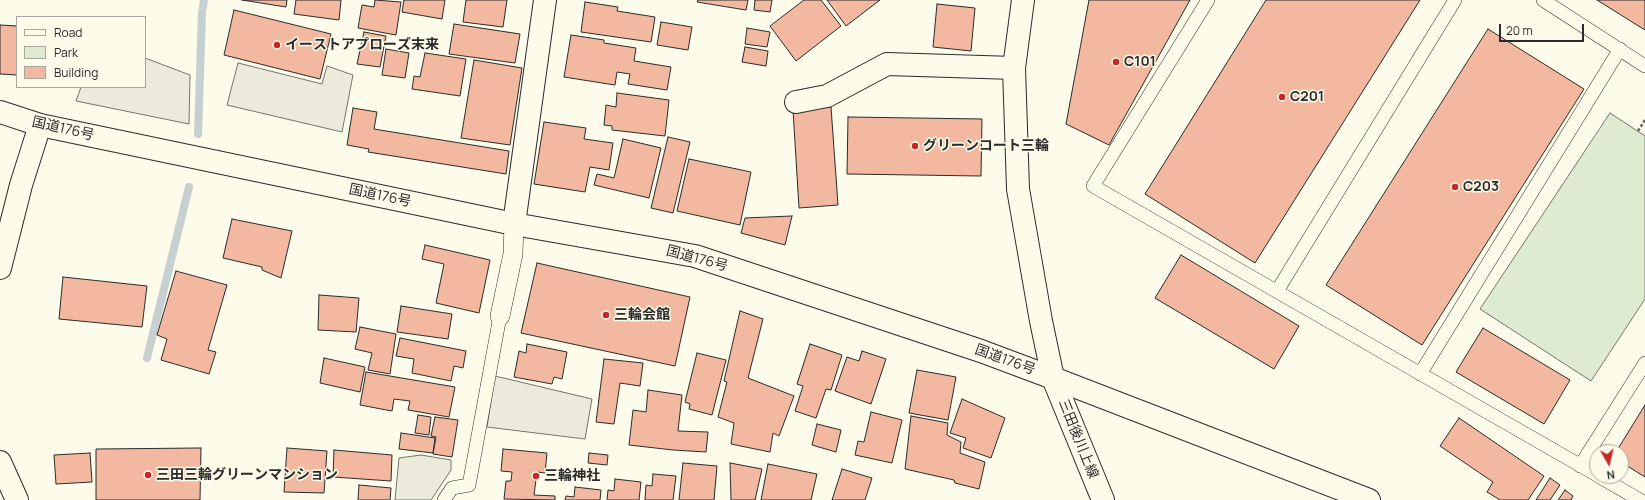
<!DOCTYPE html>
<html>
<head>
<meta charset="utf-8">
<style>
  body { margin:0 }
  #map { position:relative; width:1645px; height:500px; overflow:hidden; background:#fdfbea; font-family:Manrope,sans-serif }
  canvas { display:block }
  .legend { position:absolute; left:16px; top:16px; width:130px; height:72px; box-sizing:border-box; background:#fdfbea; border:1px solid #a9a89e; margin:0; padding:5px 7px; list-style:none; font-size:12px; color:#2b2b2b }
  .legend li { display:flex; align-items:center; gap:8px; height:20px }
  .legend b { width:20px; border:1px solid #a9a89e }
  .north { position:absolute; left:1589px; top:444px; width:40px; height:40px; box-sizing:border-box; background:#fdfbea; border:1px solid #a9a89e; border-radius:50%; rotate:171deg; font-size:11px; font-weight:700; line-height:16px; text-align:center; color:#2b2b2b }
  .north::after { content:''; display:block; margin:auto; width:14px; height:18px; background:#c62828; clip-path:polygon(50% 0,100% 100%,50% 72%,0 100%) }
  .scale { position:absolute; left:1499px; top:24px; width:85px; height:18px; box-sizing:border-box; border:2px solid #2b2b2b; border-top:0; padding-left:5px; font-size:12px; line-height:14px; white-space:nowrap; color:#2b2b2b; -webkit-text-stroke:3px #fdfbea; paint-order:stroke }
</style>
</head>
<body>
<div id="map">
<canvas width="1645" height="500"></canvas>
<ul class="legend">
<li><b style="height:5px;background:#fdfbea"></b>Road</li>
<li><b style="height:11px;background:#deebd1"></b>Park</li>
<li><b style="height:11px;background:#f2b8a0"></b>Building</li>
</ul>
<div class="north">N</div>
<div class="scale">20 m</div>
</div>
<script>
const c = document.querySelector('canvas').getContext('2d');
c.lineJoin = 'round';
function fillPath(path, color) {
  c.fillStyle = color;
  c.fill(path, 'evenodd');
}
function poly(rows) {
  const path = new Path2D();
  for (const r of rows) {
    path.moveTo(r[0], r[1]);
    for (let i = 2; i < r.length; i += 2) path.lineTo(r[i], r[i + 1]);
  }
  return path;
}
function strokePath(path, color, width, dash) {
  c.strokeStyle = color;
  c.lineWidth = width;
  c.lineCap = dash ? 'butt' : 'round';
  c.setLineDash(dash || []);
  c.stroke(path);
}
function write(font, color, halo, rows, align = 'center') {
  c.font = font + ' Manrope,"Noto Sans JP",sans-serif';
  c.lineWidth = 3;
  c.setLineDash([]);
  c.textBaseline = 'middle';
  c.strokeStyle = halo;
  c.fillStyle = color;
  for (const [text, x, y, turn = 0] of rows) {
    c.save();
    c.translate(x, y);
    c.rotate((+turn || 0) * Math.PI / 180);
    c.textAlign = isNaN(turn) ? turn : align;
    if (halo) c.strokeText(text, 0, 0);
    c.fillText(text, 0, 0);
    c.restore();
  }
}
const green = poly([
  [1610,113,1645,136,1645,299,1591,381,1480,309,1610,113]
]);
fillPath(green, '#deebd1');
strokePath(green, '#74746e', 1);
const parking = poly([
  [145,58,190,75,189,124,76,101,81,87,145,87,145,58],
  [238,63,322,84,327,66,353,75,342,132,227,105,238,63],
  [495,376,592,399,585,439,487,427,495,376],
  [421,455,451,460,451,470,431,500,395,500,399,458,421,455]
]);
fillPath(parking, '#eceadb');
strokePath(parking, '#74746e', 1);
strokePath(poly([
  [198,134,202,13,204,0],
  [147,358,189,187]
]), '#c7d0d0', 8);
const building = poly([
  [242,0,287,0,286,7,242,0],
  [296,0,341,0,339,20,294,14,296,0],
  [375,0,401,2,396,35,358,28,362,5,374,7,375,0],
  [404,0,445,0,442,19,402,12,404,0],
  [466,0,507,0,503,27,463,22,466,0],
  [698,0,748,0,746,10,697,2,698,0],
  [755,0,772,0,770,12,754,10,755,0],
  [804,0,821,0,841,26,796,61,770,26,804,0],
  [827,0,880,0,846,26,827,0],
  [1089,0,1190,0,1109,145,1066,124,1089,0],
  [1266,0,1420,0,1255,263,1145,194,1266,0],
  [1597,0,1645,0,1645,30,1597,0],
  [585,2,618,7,617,11,655,17,651,42,581,32,585,2],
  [937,4,975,8,971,51,933,47,937,4],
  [234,10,331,34,320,79,224,55,234,10],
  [661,22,692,27,688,50,657,45,661,22],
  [454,24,520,34,515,63,449,54,454,24],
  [0,25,17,26,17,75,0,74,0,25],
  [747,28,770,32,767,47,745,44,747,28],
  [1488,29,1584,89,1422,345,1326,285,1488,29],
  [364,32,386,36,380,67,357,64,364,32],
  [571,35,604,40,604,43,636,48,634,61,671,67,667,90,628,84,630,74,617,72,615,85,564,77,571,35],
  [745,47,768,51,766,66,742,62,745,47],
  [386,49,409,53,405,78,382,75,386,49],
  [425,53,466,59,460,96,412,89,414,76,420,77,425,53],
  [474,60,522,68,510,145,461,138,474,60],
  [617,93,669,100,665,136,612,130,612,126,604,125,606,105,616,107,617,93],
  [831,107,838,205,799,208,793,110,831,107],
  [353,108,377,112,374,129,509,151,506,174,368,152,369,149,347,145,353,108],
  [848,117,982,119,981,176,847,174,848,117],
  [544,122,586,128,584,139,613,143,609,170,590,167,585,192,534,184,544,122],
  [668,137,690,142,673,213,651,208,668,137],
  [623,139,661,148,649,198,594,185,597,174,614,178,623,139],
  [689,159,751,172,740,225,677,211,689,159],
  [792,216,785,245,741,233,745,218,792,216],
  [232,219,292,231,281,278,262,270,262,267,223,258,232,219],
  [425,245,490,260,479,313,436,303,444,264,422,259,425,245],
  [1181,255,1299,326,1274,369,1155,298,1181,255],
  [537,263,690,297,675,366,521,333,537,263],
  [176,271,227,285,208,350,216,352,209,374,161,360,167,339,157,335,176,271],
  [63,277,147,286,142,327,59,319,63,277],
  [319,295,359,298,356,332,318,330,319,295],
  [401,306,452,314,448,339,397,332,401,306],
  [740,311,763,319,748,378,794,396,779,436,773,433,770,452,731,444,734,423,718,417,727,382,724,381,740,311],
  [360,327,396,334,390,374,368,370,372,353,355,349,360,327],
  [1483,328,1570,380,1544,424,1456,372,1483,328],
  [400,338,466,351,463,368,454,366,451,381,412,373,414,359,396,356,400,338],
  [527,344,567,352,562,379,554,377,552,384,514,377,519,351,526,353,527,344],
  [810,344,842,355,831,390,826,389,816,418,795,411,803,386,797,384,810,344],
  [862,351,886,359,871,404,835,391,847,357,859,361,862,351],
  [697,353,726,360,712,415,689,409,690,404,685,402,697,353],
  [324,358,365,367,360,392,320,383,324,358],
  [604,359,643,363,640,386,620,383,614,424,596,422,604,359],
  [917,370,956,377,948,420,909,413,917,370],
  [366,372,455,387,449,417,408,410,410,401,394,399,392,411,360,405,366,372],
  [648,390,682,395,678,431,708,432,706,452,673,450,629,445,633,410,646,412,648,390],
  [962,399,1005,418,991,458,963,448,966,438,950,433,962,399],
  [1645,405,1645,477,1621,462,1621,452,1616,452,1645,405],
  [871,412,902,420,892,463,855,455,858,441,864,442,871,412],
  [418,415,431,417,429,435,415,433,418,415],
  [911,416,948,423,947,435,961,442,960,453,985,462,979,489,955,483,954,480,905,469,911,416],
  [435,417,458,420,452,457,433,454,436,437,431,436,435,417],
  [1459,418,1544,476,1528,500,1500,500,1487,492,1493,482,1440,446,1459,418],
  [817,424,841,430,836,452,812,445,817,424],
  [401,433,435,438,433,453,399,449,401,433],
  [201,448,200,500,96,500,96,449,201,448],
  [287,448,327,451,324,493,284,492,287,448],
  [503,449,547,453,545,473,537,472,534,495,555,496,555,500,504,499,506,481,511,481,512,472,501,471,503,449],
  [334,450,392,455,391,481,333,477,334,450],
  [90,453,92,482,56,484,54,455,90,453],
  [589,453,608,455,607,465,588,463,589,453],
  [683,463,717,466,714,500,679,500,683,463],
  [730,463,762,469,755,500,731,500,730,463],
  [768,464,817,474,811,500,761,500,768,464],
  [842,469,872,478,865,500,832,500,842,469],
  [653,474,676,476,673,500,645,500,646,485,652,486,653,474],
  [1550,478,1560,485,1550,500,1536,500,1550,478],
  [615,479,641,482,639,500,607,500,608,490,614,491,615,479],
  [359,485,391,488,390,500,358,500,359,485],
  [575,487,601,490,600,500,565,500,566,496,574,497,575,487],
  [1565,490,1573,496,1571,500,1558,500,1565,490]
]);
fillPath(building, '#f2b8a0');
strokePath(building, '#2b2b2b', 1);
const service = poly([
  [1208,0,1093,186,1597,475],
  [1543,0,1645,66],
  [1277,291,1455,0],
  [1420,374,1620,49],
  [1580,466,1645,363],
  [1598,476,1640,500],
  [444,500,452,488,469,485,500,316]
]);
const pedestrian = poly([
  [500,316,513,254,514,224]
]);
const minor = poly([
  [796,102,827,96,887,64,1014,68],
  [514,224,545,0]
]);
const tertiary = poly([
  [1023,0,1014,68,1018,189,1041,321,1053,378],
  [0,268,21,185,40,125],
  [0,462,17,500]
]);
const primary = poly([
  [1053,378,1103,500]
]);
const trunk = poly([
  [0,112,40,125,514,224,695,256,981,351,1053,378,1369,500]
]);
strokePath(service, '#2b2b2b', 14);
strokePath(pedestrian, '#2b2b2b', 20);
strokePath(minor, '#2b2b2b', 24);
strokePath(tertiary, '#2b2b2b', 24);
strokePath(primary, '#2b2b2b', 24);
strokePath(trunk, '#2b2b2b', 24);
strokePath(poly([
  [1638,131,1645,120]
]), '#6a6964', 2.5, [3, 2]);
strokePath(service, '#fdfbea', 13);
strokePath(pedestrian, '#fdfbea', 19);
strokePath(minor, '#fdfbea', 22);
strokePath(tertiary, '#fdfbea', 22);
strokePath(primary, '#fdfbea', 22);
strokePath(trunk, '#fdfbea', 22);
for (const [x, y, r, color] of [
  [277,45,4,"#c62828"],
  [1116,62,4,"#c62828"],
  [1282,97,4,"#c62828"],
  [915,146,4,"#c62828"],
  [1455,187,4,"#c62828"],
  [606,315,4,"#c62828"],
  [148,475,4,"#c62828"],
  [536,476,4,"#c62828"]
]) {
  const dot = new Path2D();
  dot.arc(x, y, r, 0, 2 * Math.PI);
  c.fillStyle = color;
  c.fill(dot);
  strokePath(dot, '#fdfbea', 1.5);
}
write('bold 14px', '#2b2b2b', '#fdfbea', [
  ["イーストアプローズ末来",285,45],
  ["C101",1124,62],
  ["C201",1290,97],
  ["グリーンコート三輪",923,146],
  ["C203",1463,187],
  ["三輪会館",614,315],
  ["三田三輪グリーンマンション",156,475],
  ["三輪神社",544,476]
], 'left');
write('14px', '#2b2b2b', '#fdfbea', [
  ["国道176号",63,129,13],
  ["国道176号",380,196,12],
  ["国道176号",697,259,15],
  ["国道176号",1005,360,20],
  ["三田後川上線",1078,439,68]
]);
</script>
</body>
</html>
